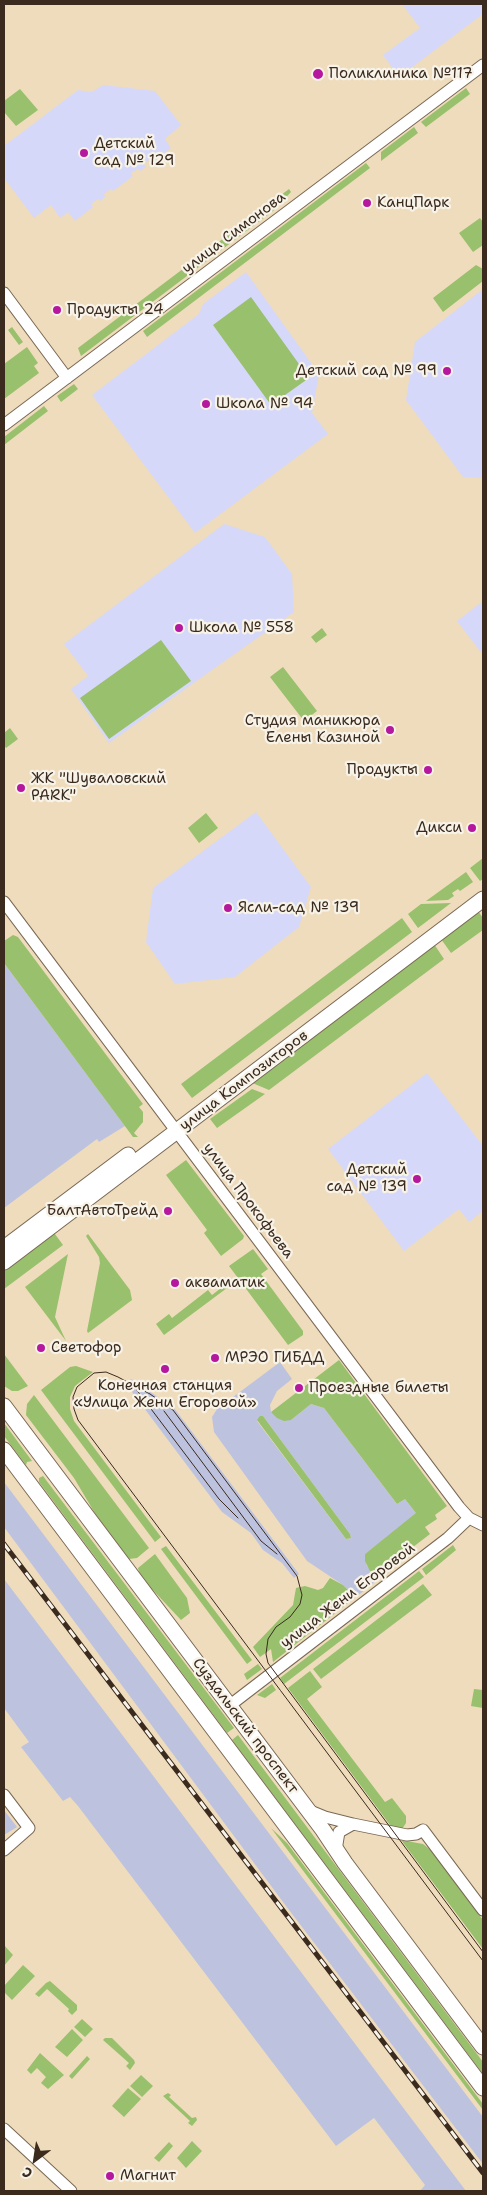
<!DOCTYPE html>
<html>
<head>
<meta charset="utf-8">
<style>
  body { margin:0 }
  #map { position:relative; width:487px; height:2195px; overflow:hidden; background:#efdcbc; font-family:"Shantell Sans",sans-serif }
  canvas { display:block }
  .frame { position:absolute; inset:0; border:5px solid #3b2a1e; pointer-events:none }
  .north { position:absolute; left:10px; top:2135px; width:50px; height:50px; -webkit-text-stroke:4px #f7f3e8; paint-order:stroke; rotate:211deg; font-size:14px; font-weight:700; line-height:20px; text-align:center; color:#3b2a1e }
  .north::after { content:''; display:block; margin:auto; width:18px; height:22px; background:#3b2a1e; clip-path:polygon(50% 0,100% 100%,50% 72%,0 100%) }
</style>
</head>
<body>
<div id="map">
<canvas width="487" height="2195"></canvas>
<div class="frame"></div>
<div class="north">С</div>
</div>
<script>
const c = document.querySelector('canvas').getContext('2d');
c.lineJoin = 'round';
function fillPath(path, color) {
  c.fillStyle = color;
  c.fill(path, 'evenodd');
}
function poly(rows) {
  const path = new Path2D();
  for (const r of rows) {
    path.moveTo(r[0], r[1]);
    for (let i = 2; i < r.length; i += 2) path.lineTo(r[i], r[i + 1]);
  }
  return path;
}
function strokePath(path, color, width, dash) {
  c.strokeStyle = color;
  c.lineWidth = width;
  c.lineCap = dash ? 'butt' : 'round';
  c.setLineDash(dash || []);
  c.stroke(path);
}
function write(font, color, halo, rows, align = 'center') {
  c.font = font + ' "Shantell Sans",sans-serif';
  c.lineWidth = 4.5;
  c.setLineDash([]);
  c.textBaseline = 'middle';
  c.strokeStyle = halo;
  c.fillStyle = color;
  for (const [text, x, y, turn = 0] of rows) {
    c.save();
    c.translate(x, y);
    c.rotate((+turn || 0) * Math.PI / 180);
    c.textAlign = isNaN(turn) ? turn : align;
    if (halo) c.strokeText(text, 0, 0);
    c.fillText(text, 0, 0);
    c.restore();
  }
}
fillPath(poly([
  [402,4,483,4,483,14,399,77,383,55,420,28],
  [103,85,155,91,181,125,165,139,171,148,153,162,150,159,144,164,146,167,140,171,138,169,131,173,133,176,113,191,111,189,104,194,105,197,100,201,98,199,91,204,93,207,75,221,68,212,60,218,51,205,34,218,4,178,4,146,78,90,92,92],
  [246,272,319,374,312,413,328,434,195,533,92,395,199,314,203,304],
  [483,289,483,478,463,477,406,400,415,342],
  [224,524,265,537,292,574,294,612,109,743,71,689,88,676,64,644],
  [483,601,483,655,457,621],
  [256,812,311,887,299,927,235,977,175,984,146,942,153,888],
  [427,1073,483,1146,483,1211,469,1222,459,1209,404,1251,328,1149]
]), '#d5d8f9');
fillPath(poly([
  [4,963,125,1126,99,1142,97,1139,4,1208],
  [280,1362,292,1379,277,1391,270,1405,271,1412,291,1420,311,1404,324,1408,397,1504,405,1499,417,1514,365,1554,367,1566,382,1574,388,1572,352,1600,351,1593,343,1585,307,1561,214,1432,212,1417,217,1409],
  [263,1416,350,1534,351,1538,346,1539,257,1421],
  [131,1379,174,1408,299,1574,294,1578,282,1563,263,1550,251,1533,222,1512,126,1384],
  [4,1482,483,2117,483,2164,286,1906,4,1527],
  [4,1579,142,1761,466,2191,420,2191,425,2185,374,2118,336,2146,78,1806,70,1797,63,1801,21,1747,29,1742,4,1708],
  [4,1810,17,1827,4,1835]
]), '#bdc3de');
fillPath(poly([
  [466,88,470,94,426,127,421,122],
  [20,89,38,110,16,126,4,112,4,101],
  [414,127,418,133,381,161,381,152],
  [366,163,370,168,147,337,143,331],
  [289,189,291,192,273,211,81,356,78,348],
  [480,218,483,222,483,245,473,252,459,233],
  [476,265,483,269,483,281,443,312,433,298],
  [251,297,309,378,271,405,213,325],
  [12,327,23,342,19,345,8,330],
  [27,347,38,363,34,366,39,373,4,399,4,364],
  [74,384,78,389,61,402,57,396],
  [44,406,48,411,4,445,4,437],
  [322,628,327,635,316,643,311,637],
  [161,640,191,681,109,739,80,698],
  [283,667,317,711,304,721,270,677],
  [10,728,18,739,6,748,4,745,4,733],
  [206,813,218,828,199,843,188,828],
  [483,858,483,879,480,881,470,868],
  [466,872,473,882,460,891,458,889,452,893,454,896,448,900,426,901],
  [451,903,418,928,408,914,421,904],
  [478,911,483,918,483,930,451,953,441,939],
  [402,918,412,932,192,1098,181,1084],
  [13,935,18,937,143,1104,139,1107,143,1112,143,1122,134,1133,138,1137,133,1137,4,963,4,941],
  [434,944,444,959,269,1090,250,1082],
  [252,1089,265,1094,217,1128,210,1119],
  [186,1160,244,1236,243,1239,221,1256,204,1233,207,1230,166,1175],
  [52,1230,63,1245,4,1289,4,1266],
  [88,1234,130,1290,132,1300,88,1333,87,1331,100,1263,99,1257,86,1236],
  [253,1249,268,1269,261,1274,303,1331,303,1335,288,1345,229,1266],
  [68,1254,55,1317,66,1341,25,1287],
  [221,1280,227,1288,164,1335,156,1324,169,1314,172,1318,208,1290,212,1295,221,1288,217,1283],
  [4,1354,28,1386,18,1391,12,1391,4,1386],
  [339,1360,447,1506,435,1515,437,1519,425,1527,430,1534,391,1564,394,1568,382,1574,370,1571,365,1561,365,1554,416,1513,405,1499,397,1504,324,1408,311,1404,291,1420,284,1421,277,1418,271,1412],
  [76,1366,93,1372,75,1386,70,1397,70,1409,74,1421,161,1537,155,1542,41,1390,70,1367],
  [34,1395,149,1548,137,1558,129,1559,96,1515,74,1478,26,1415,27,1404],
  [260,1416,263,1416,350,1534,351,1538,346,1539,257,1420],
  [4,1423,32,1461,27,1462,26,1465,4,1436],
  [43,1476,234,1728,227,1733,39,1482,39,1478],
  [453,1545,456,1550,426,1575,422,1569],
  [166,1546,252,1660,247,1664,161,1549],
  [155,1554,187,1598,190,1613,181,1620,150,1587,139,1572,138,1568],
  [419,1571,424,1577,284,1684,280,1678],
  [330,1578,343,1585,351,1593,352,1600,273,1662,271,1649,260,1657,253,1647,293,1605,296,1588,305,1586,318,1590,323,1588],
  [423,1584,432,1595,321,1679,313,1669],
  [258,1664,262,1669,247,1680,244,1674],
  [310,1671,322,1687,307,1699,385,1802,392,1798,406,1816,406,1823,402,1829,393,1829,288,1688],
  [272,1684,276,1690,265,1698,257,1695],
  [474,1689,483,1690,483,1708,471,1706],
  [238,1735,483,2062,483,2074,232,1740],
  [271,1828,287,1843,483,2104,483,2110],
  [401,1840,423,1844,432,1851,483,1920,483,1949],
  [4,1945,13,1955,4,1966],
  [23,1965,35,1976,12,2000,4,1992,4,1986],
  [50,1981,77,2005,77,2010,72,2015,68,2011,69,2009,47,1989,39,1997,35,1994,46,1983],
  [82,2019,93,2029,85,2037,74,2027],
  [72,2029,83,2040,67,2057,55,2047],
  [105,2038,112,2038,134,2060,135,2063,130,2070,126,2066,129,2063,103,2040],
  [40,2053,64,2075,48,2089,41,2083,46,2077,37,2068,31,2074,27,2070],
  [87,2056,90,2059,72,2079,69,2076],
  [141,2075,153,2086,142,2097,130,2086],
  [128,2088,141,2099,124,2117,112,2106],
  [168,2093,171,2095,169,2097,192,2118,196,2117,197,2120,192,2126,188,2123,190,2121,163,2096],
  [192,2141,202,2151,186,2168,177,2158],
  [169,2142,173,2146,159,2162,154,2158]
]), '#99c06c');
const street = poly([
  [4,293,67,378],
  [4,425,483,65],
  [4,902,459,1507,469,1518,483,1525],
  [229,1706,448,1538,469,1518],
  [4,1795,29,1828,4,1850],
  [308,1810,325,1817,353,1824,339,1832,336,1850],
  [353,1824,407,1835,416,1834,423,1830,483,1910],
  [4,2129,71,2191]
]);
const secondary = poly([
  [4,1248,128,1155],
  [4,1262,483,899],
  [4,1406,323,1830,345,1863,483,2047],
  [4,1450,483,2088]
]);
strokePath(street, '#7a6855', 13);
strokePath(secondary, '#7a6855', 17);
strokePath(street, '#fff', 11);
strokePath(secondary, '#fff', 15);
strokePath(poly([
  [136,1389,219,1499,238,1518],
  [164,1411,261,1541,277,1554],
  [483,1952,268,1663,266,1654,268,1639,276,1627,290,1617,300,1604,302,1595,297,1576,173,1410,150,1394,118,1377,106,1372,94,1373,77,1387,73,1397,74,1409,78,1420,483,1961]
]), '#3b2a1e', 1);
const rail = poly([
  [4,1544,483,2173]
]);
strokePath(rail, '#3b2a1e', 5);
strokePath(rail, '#f7f3e8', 3, [9]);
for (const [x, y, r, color] of [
  [318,74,6,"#b5179e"],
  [84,153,5,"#b5179e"],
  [367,203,5,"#b5179e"],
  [57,310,5,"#b5179e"],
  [447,371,5,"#b5179e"],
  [206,404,5,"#b5179e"],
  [179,628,5,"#b5179e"],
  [390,730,5,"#b5179e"],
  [428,770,5,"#b5179e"],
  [21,788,5,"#b5179e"],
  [472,828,5,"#b5179e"],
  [228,908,5,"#b5179e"],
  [417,1179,5,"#b5179e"],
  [168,1211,5,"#b5179e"],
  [175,1283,5,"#b5179e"],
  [41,1348,5,"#b5179e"],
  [215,1358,5,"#b5179e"],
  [165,1369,5,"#b5179e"],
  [299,1388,5,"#b5179e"],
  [110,2176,5,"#b5179e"]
]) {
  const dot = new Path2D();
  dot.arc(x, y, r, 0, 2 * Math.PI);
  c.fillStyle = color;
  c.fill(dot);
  strokePath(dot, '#f7f3e8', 2);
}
write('15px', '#3b2a1e', '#f7f3e8', [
  ["Поликлиника №117",329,74],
  ["Детский",94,144],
  ["сад № 129",94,161],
  ["КанцПарк",377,203],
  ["Продукты 24",67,310],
  ["Детский сад № 99",437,371,"right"],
  ["Школа № 94",216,404],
  ["Школа № 558",189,628],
  ["Студия маникюра",380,721,"right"],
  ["Елены Казиной",380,738,"right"],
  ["Продукты",418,770,"right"],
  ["ЖК \"Шуваловский",31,779],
  ["PARK\"",31,796],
  ["Дикси",462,828,"right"],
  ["Ясли-сад № 139",238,908],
  ["Детский",407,1170,"right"],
  ["сад № 139",407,1187,"right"],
  ["БалтАвтоТрейд",158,1211,"right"],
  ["акваматик",185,1283],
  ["Светофор",51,1348],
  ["МРЭО ГИБДД",225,1358],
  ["Конечная станция",165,1386,"center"],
  ["«Улица Жени Егоровой»",165,1403,"center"],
  ["Проездные билеты",309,1388],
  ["Магнит",120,2176]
], 'left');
write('15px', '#3b2a1e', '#f7f3e8', [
  ["улица Симонова",234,233,-37],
  ["улица Композиторов",244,1081,-37],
  ["улица Прокофьева",248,1201,53],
  ["улица Жени Егоровой",348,1596,-37],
  ["Суздальский проспект",245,1726,53]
]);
</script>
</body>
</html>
